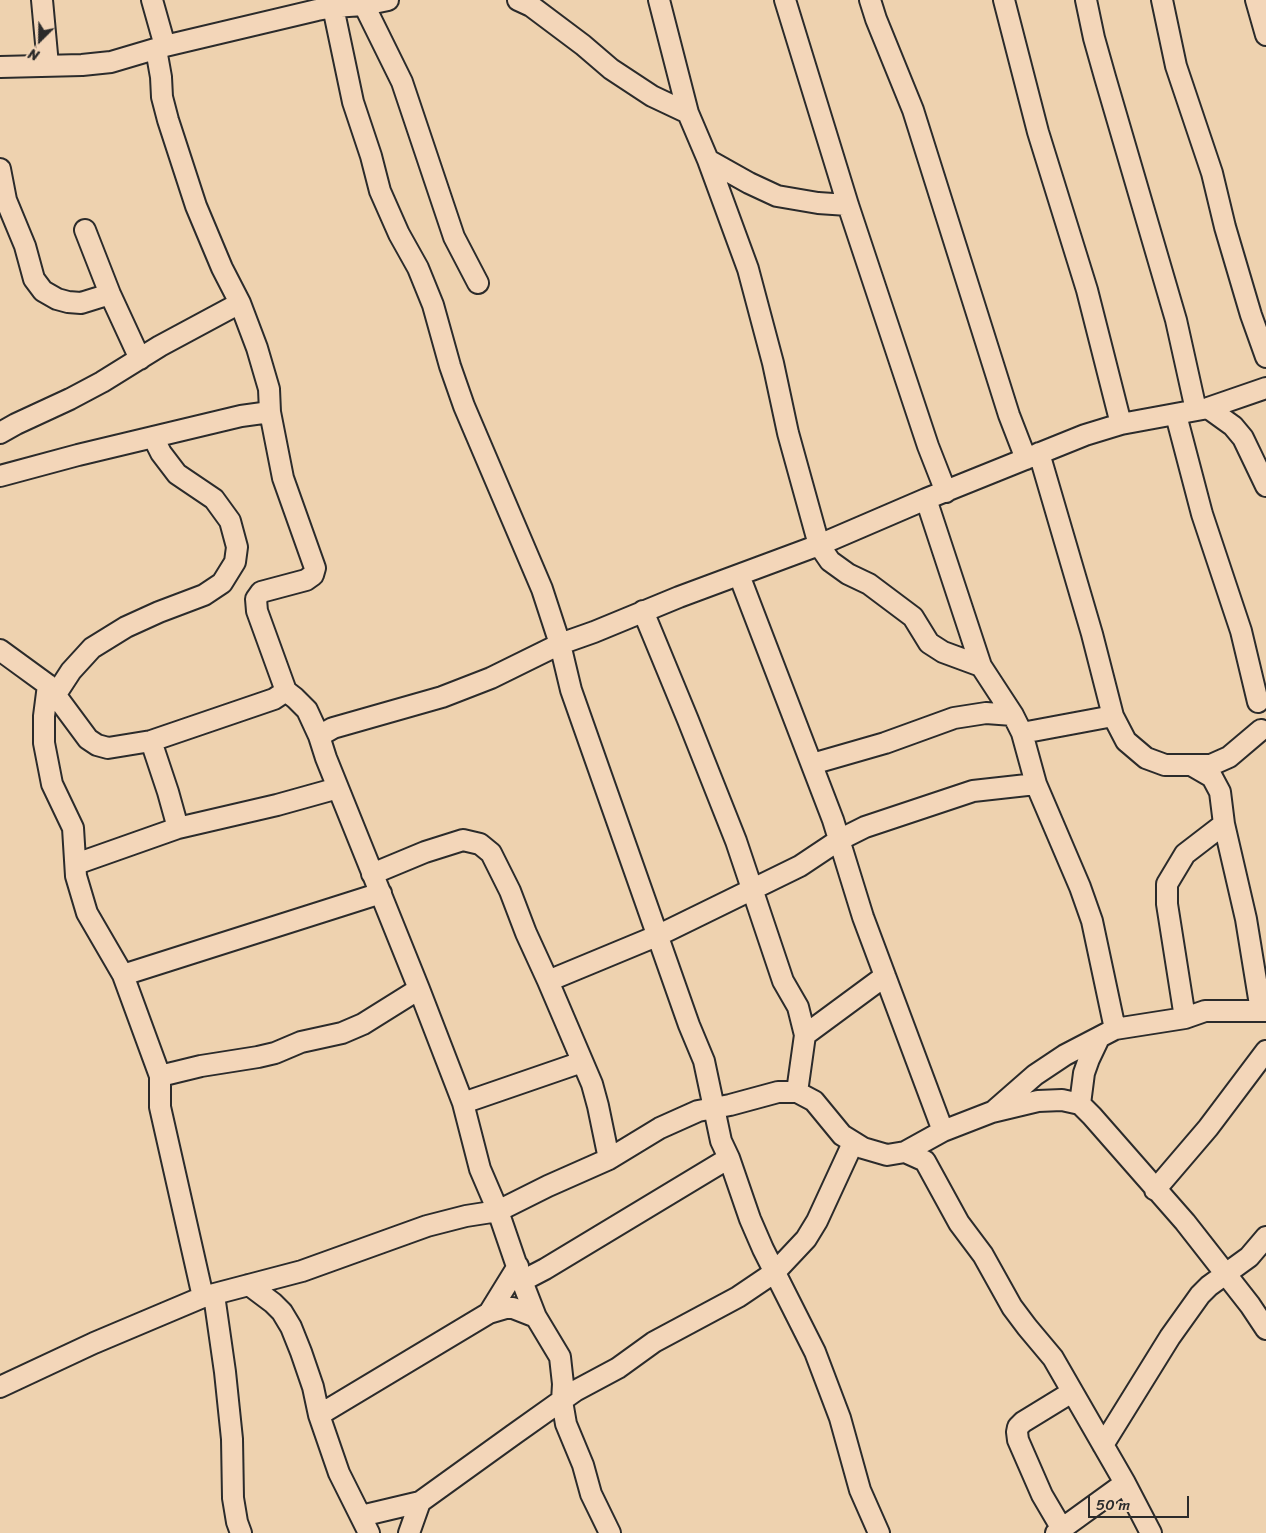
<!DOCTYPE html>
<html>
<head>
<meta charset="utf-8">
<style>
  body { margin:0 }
  #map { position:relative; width:1266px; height:1533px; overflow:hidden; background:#eed2af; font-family:Sriracha,sans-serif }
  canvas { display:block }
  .north { position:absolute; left:15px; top:15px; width:50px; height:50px; -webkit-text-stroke:4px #f3d6b9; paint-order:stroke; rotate:203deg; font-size:14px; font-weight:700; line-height:20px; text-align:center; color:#2b2b2b }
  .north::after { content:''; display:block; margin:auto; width:18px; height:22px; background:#2b2b2b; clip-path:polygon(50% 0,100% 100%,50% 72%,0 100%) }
  .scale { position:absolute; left:1088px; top:1496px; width:101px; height:22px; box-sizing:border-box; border:2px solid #2b2b2b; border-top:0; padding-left:6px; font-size:15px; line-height:18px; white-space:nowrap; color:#2b2b2b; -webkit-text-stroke:4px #f3d6b9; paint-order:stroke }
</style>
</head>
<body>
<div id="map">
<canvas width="1266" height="1533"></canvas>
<div class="north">N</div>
<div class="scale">50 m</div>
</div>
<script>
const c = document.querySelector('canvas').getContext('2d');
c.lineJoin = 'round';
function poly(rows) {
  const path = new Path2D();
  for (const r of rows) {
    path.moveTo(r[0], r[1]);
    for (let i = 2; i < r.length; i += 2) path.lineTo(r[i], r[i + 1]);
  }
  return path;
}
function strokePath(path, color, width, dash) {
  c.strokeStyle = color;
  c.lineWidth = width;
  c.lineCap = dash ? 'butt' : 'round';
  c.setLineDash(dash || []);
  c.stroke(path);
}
const minor = poly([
  [42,0,48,65],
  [152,0,165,46],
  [518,0,531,6,583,45,611,69,652,96,688,113],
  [659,0,688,113,708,160,748,269,773,363,788,433,819,545,830,561,848,574,869,584,913,617,929,643,943,652,981,666,1013,715,1022,733,1036,784,1080,887,1092,921,1115,1029],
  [785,0,848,205,928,446,946,492],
  [870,0,876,19,913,110,1009,415,1026,459],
  [1004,0,1038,132,1087,290,1121,424],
  [1086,0,1094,38,1105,77,1176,320,1196,410],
  [1162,0,1176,66,1212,173,1225,227,1251,315,1266,357],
  [1256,0,1266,35],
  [364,5,402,82,454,237,478,283],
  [333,7,353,102,371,156,380,191,399,234,418,268,433,305,450,366,464,406,542,589,560,644,571,690,689,1025,704,1061,721,1141,729,1158,750,1219,763,1249,815,1352,840,1418,860,1490,879,1533],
  [156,49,161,77,162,97,168,120,196,206,222,268,240,303,257,348,269,389,270,412,283,478,315,568,313,575,306,580,261,592,256,599,257,611,286,691],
  [0,67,82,65,111,62,165,46,317,10,333,7,364,5,388,0],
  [708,160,749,183,777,196,818,203,848,205],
  [0,169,6,200,25,246,34,279,43,291,57,299,68,302,81,303,110,294],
  [85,230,110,294,140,359],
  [1208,408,1233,426,1243,438,1266,486],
  [1176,415,1202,514,1241,631,1258,702],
  [0,433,16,424,70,399,102,382,160,346,240,303],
  [1039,453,1092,634,1113,716,1126,741,1146,758,1165,765,1211,765,1229,757,1261,730],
  [0,476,78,455,241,416,270,412],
  [926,499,981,666],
  [739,575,833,820,863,917,943,1131],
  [643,611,688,720,736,841,783,981,798,1007,805,1035,797,1092],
  [0,650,48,685,44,716,44,743,52,784,73,828,76,876,87,913,123,975,160,1076,160,1107,203,1297],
  [48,685,88,739,97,745,108,748,151,741,274,699,286,691,295,698,307,710,319,736,326,758,419,989,463,1103,480,1169,498,1211,522,1281,536,1317,560,1357,563,1384,562,1401,566,1424,583,1465,591,1494,610,1533],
  [56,694,71,671,92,648,126,627,159,612,204,595,222,583,235,562,237,547,230,521,214,499,177,474,161,453,153,437],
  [1022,733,1113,716],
  [319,736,333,728,442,697,491,678,560,644,594,632,679,597,819,545,926,499,1085,435,1121,424,1208,408,1266,388],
  [151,741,168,792,178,828],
  [812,764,885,743,954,718,986,713,1013,715],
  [1193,766,1212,777,1220,792,1224,824,1246,919,1261,1011],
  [76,864,178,828,277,805,338,788],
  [372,874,425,852,463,840,480,844,491,853,510,891,526,933,548,981,592,1084,598,1106,609,1159],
  [123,975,381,893],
  [548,981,659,935,800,866,839,840,865,827,973,791,1036,784],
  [1185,1018,1167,904,1167,884,1185,854,1224,824],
  [805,1035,885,976],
  [160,1076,201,1066,258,1057,275,1053,301,1042,342,1033,363,1024,419,989],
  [463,1103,582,1062],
  [1080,1104,1084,1073,1089,1059,1099,1038],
  [995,1110,1035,1075,1065,1055,1115,1029,1185,1018,1205,1011,1266,1011],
  [905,1152,925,1161,959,1223,983,1255,1012,1307,1027,1327,1053,1358,1125,1483,1151,1533],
  [1155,1190,1208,1128,1266,1051],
  [522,1281,545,1269,729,1158],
  [249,1285,273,1303,282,1312,291,1327,301,1352,313,1387,319,1415,339,1473,369,1533],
  [214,1295,225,1372,232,1439,233,1498,237,1522,241,1533],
  [489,1313,518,1266],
  [0,1387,94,1343,203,1297,302,1271,427,1226,466,1216,498,1211,548,1186,609,1159,660,1128,698,1111,730,1105,778,1092,797,1092,814,1101,842,1135,863,1148,887,1155,905,1152,943,1131,992,1112,1038,1101,1062,1100,1080,1104,1092,1116,1185,1222,1250,1305,1266,1329],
  [319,1415,489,1313,506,1308,513,1308,536,1317],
  [1103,1445,1170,1337,1200,1295,1209,1286,1249,1257,1266,1237],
  [361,1516,420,1502],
  [1062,1529,1042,1495,1018,1440,1017,1432,1018,1427,1023,1422,1072,1392],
  [409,1533,420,1502,513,1435,575,1391,618,1368,654,1342,738,1297,775,1272,806,1239,817,1221,853,1143],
  [1056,1533,1125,1483]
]);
strokePath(minor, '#2b2b2b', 24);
strokePath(minor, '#f3d6b9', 20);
</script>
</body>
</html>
